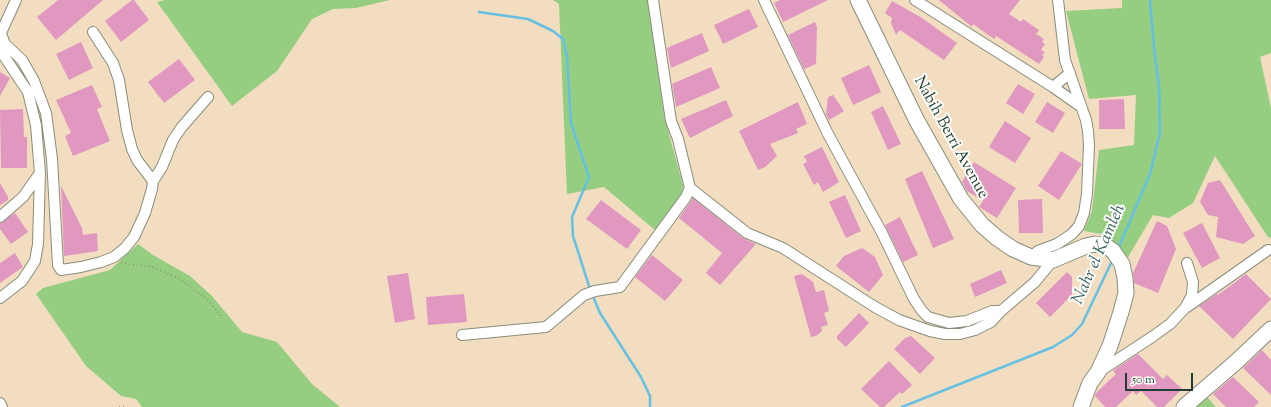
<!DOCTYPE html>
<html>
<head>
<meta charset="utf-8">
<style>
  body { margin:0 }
  #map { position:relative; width:1271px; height:407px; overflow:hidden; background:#f2ddc0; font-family:"Sorts Mill Goudy",serif }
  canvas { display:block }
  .scale { position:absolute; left:1125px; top:373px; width:68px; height:18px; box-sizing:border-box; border:2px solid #1f3d34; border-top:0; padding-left:5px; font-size:12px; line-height:14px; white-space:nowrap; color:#1f3d34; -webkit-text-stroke:3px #fdfcf7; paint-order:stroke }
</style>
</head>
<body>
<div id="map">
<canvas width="1271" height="407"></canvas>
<div class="scale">50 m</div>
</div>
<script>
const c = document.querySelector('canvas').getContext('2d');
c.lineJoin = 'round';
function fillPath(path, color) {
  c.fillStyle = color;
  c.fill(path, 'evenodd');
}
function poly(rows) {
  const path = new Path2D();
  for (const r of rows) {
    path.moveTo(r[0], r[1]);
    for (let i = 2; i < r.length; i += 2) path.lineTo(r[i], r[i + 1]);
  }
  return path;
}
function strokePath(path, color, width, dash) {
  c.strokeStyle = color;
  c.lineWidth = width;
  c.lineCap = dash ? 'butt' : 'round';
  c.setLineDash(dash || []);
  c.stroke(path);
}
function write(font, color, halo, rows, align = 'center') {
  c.font = font + ' "Sorts Mill Goudy",serif';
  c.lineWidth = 4;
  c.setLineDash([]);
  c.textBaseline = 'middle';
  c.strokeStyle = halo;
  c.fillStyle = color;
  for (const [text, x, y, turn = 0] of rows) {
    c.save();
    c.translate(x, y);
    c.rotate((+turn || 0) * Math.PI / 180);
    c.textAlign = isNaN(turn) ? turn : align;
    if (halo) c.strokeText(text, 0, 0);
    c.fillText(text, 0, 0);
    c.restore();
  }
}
fillPath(poly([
  [165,0,390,0,356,8,333,9,312,19,277,71,232,106,157,2],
  [553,0,649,0,664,116,683,185,682,193,656,231,604,187,567,194,559,4],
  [1122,0,1271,0,1271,53,1260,57,1271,108,1271,238,1268,237,1215,156,1193,203,1169,218,1153,215,1128,257,1111,238,1101,234,1084,231,1092,211,1099,150,1134,145,1136,95,1089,99,1066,11,1122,8],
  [138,244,153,255,190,276,212,296,242,332,277,342,312,384,340,407,142,407,136,399,121,396,86,366,36,294,43,288,110,270],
  [1206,396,1216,407,1193,407]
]), '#95ce81');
strokePath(poly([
  [479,12,528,19,553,31,563,39,567,56,571,123,589,177,572,217,573,236,590,289],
  [1118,249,1150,174,1160,133,1159,86,1154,48,1150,0],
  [592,294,600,313,641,377,650,396,650,407],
  [902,407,1053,347,1072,335,1082,324,1113,259]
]), '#65c0e3', 2.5);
fillPath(poly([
  [58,0,103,0,56,40,37,17],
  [132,0,134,0,149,20,121,42,105,21],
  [780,0,828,0,783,22,774,3],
  [939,0,1020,0,1009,14,1021,22,1023,19,1039,30,1036,34,1044,39,1042,42,1045,44,1041,50,1045,52,1042,55,1044,57,1039,64,996,36,994,39,973,24,972,27],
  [892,1,922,18,957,43,944,60,900,30,896,35,891,23,892,18,885,13],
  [749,9,758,27,723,44,714,25],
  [815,22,817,27,816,64,804,69,788,35],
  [702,33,709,51,671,68,667,48],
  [81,42,93,68,69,80,56,54],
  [179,59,195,80,164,103,148,82],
  [869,65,881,92,853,105,841,78],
  [711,67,720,88,676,107,672,84],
  [0,72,10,78,0,96],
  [1018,84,1035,94,1023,114,1006,103],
  [92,85,102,107,97,109,110,141,73,156,65,136,71,133,56,100],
  [833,95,844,111,829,120,826,114,828,97],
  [1124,99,1125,129,1099,129,1099,100],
  [726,100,733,116,690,138,681,119],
  [798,102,807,124,796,129,798,133,770,144,777,156,765,167,758,170,739,131],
  [1047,102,1065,113,1053,133,1035,122],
  [883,106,901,144,888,150,871,112],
  [23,109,24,137,27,137,27,168,1,168,0,110],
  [1005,121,1031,138,1015,163,989,147],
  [822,147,839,182,823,192,818,182,814,185,803,164,807,162,804,156],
  [1061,151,1082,164,1059,200,1038,186],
  [974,162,1016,188,997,218,979,207,983,201,967,191,962,182],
  [922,171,954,239,933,248,905,179],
  [1220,180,1255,236,1243,244,1216,237,1218,217,1208,215,1200,202,1208,183],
  [0,183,8,197,8,200,0,205],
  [61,186,82,228,83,235,97,233,98,251,64,256],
  [845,195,861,231,846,238,829,202],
  [693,198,743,238,756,244,720,285,706,273,722,253,679,218],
  [1042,199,1043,233,1019,233,1018,200],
  [601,200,641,230,627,249,586,219],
  [15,213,28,232,11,244,0,229,0,223],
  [900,217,918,255,903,262,885,225],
  [1157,221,1167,226,1176,249,1158,293,1134,283,1133,273],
  [1202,223,1220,258,1202,268,1183,233],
  [862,248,875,257,883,275,869,292,836,266,844,256],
  [15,253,23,267,0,283,0,263],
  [652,255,683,280,665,301,635,277],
  [1001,270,1007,283,975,297,970,284],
  [1067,272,1072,277,1072,295,1050,317,1036,303],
  [408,273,415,319,395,323,387,276],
  [802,274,813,282,816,292,824,290,829,311,824,313,828,325,821,327,822,331,816,336,811,337,794,276],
  [1246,274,1271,299,1233,339,1199,306,1217,294,1218,295],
  [464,294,467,322,428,325,426,297],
  [859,313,869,323,846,347,837,339,837,336],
  [911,336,935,358,920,374,894,349,905,338],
  [1262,350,1271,360,1271,395,1243,368],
  [1138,354,1163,379,1167,375,1182,389,1164,407,1157,407,1141,391,1136,395,1133,391,1116,407,1105,407,1095,396,1096,393,1116,374,1113,371,1115,369],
  [889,361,912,385,902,394,900,392,884,407,880,407,861,389],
  [1233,377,1259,402,1254,407,1226,407,1213,394]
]), '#e098c0');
const street = poly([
  [764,0,828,134,882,233,914,299,922,311,928,317,949,323,967,321,992,311,1001,311],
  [915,0,1053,87,1080,106],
  [1,34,5,44,22,60,34,81,46,113,52,159,58,265,61,270,81,267,101,262,114,257,124,249,134,237,145,213,152,189,153,181,137,160,132,149,127,130,119,80,113,63,93,32],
  [0,35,16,0],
  [0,50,28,92,36,125,40,173,38,244,35,261,22,281,0,298],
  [1053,87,1070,73],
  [153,181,162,167,173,140,181,128,208,97],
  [690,188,747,233,783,248,875,307,899,320,930,331,945,334,960,334,975,330,991,322,1001,311,1035,282,1053,260],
  [0,217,23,197,40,173],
  [1031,257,1038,251,1057,244,1072,234,1079,226,1084,213,1087,194,1089,145,1088,131,1086,120,1065,60,1058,0],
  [1187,307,1268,250],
  [462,335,546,327,584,295,595,291,620,287,686,197,690,188,678,139,671,121,653,0],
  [1100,371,1152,337,1170,324,1185,308,1192,295,1193,282,1187,263],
  [0,403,2,407]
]);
const secondary = poly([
  [858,0,917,121,961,199,982,225,997,238,1013,249,1031,257,1053,260,1086,246,1095,244,1106,246,1113,251,1122,264,1125,278,1126,293,1121,312,1110,346,1098,372,1090,383,1081,407],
  [1184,407,1236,362,1271,329]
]);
strokePath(street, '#888d7a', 12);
strokePath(secondary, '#888d7a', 17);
strokePath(poly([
  [121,263,152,267,180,279,207,299,223,318],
  [119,407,124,407]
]), '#888d7a', 1.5, [1, 3]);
strokePath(street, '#fff', 10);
strokePath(secondary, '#fff', 15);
write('16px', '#1f3d34', '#fdfcf7', [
  ["Nabih Berri Avenue",950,138,61]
]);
write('italic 17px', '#305e60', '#fdfcf7', [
  ["Nahr el Kamleh",1100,255,-66]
]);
</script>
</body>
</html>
